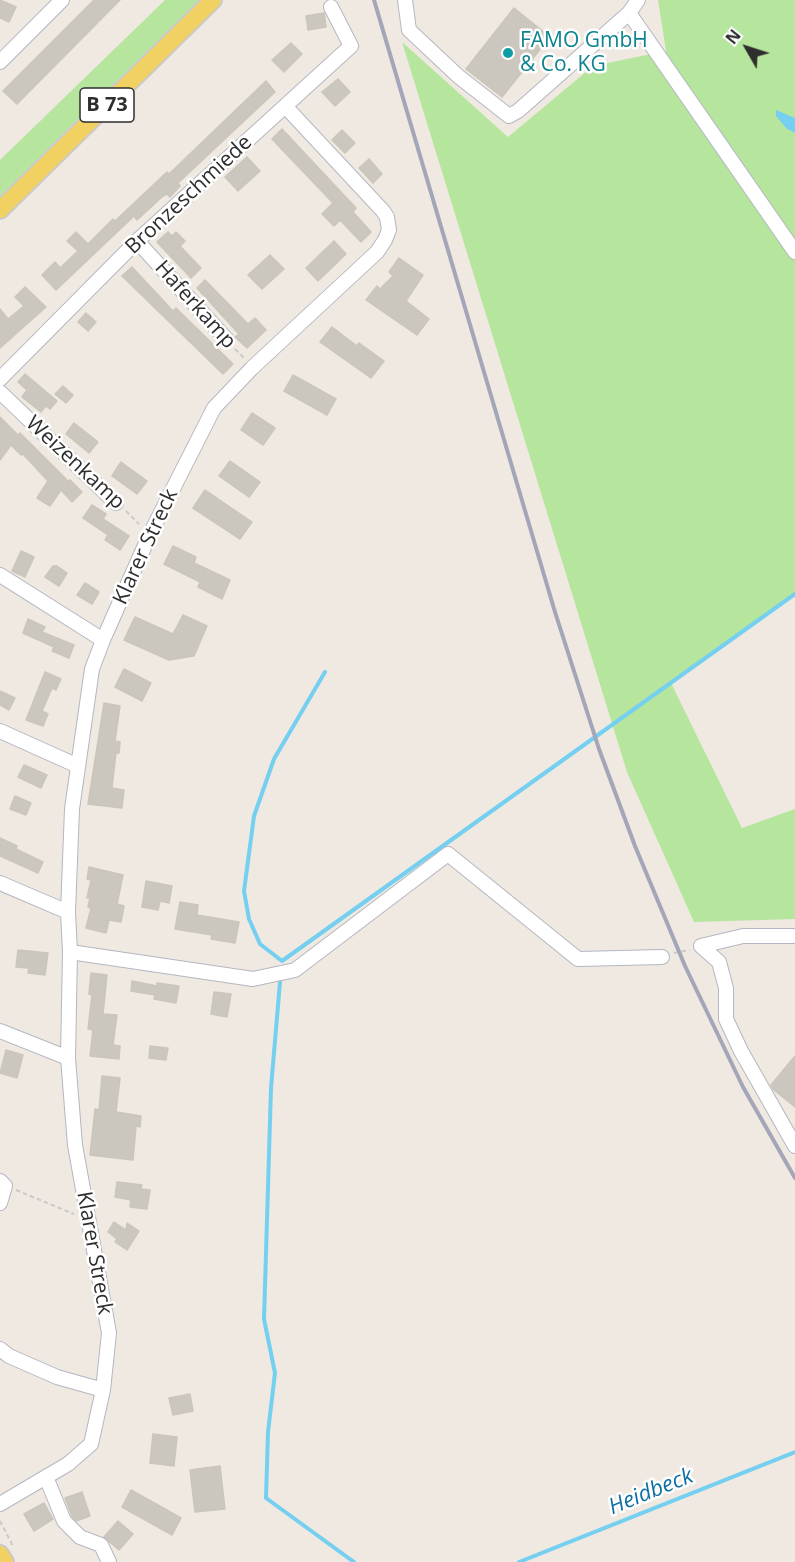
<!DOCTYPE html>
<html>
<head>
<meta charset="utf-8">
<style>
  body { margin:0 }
  #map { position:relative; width:795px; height:1562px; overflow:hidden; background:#efe9e1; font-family:"Open Sans",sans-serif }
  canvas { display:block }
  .north { position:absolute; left:717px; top:18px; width:60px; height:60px; -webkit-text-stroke:4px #fff; paint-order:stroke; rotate:309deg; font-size:16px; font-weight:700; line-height:24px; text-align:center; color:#2e2e2e }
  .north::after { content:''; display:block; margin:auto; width:21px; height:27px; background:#2e2e2e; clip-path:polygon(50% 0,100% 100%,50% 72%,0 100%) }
</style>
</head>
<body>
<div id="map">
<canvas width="795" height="1562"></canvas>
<div class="north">N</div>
</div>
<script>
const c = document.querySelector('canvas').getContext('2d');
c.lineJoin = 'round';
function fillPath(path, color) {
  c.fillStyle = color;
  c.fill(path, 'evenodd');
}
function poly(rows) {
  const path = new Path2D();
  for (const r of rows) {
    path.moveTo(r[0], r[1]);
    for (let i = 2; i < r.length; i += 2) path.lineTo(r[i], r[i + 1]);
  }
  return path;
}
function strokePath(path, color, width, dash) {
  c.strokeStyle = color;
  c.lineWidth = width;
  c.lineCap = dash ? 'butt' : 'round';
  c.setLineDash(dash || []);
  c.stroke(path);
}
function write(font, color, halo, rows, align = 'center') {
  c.font = font + ' "Open Sans",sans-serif';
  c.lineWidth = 5;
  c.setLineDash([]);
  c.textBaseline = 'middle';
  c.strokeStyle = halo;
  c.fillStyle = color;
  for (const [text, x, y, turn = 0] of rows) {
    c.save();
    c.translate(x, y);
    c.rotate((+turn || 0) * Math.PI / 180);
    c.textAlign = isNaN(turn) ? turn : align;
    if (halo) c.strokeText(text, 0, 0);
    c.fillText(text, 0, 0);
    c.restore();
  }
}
fillPath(poly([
  [165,0,199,0,0,196,0,160],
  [658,0,795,0,795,118,776,111,787,129,795,133,795,594,671,683,742,828,795,809,795,919,694,922,627,772,402,42,508,137,593,66,666,51]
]), '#b6e59e');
fillPath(poly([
  [776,110,795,118,795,133,787,129,776,116]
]), '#75cff0');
strokePath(poly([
  [325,672,274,759,254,816,244,891,249,919,260,944,282,961,795,594],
  [280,982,271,1088,264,1319,275,1373,268,1432,266,1498,354,1562],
  [519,1562,795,1452]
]), '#75cff0', 4);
const building = poly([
  [0,0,16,7,9,22,0,18,0,0],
  [94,0,120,0,17,104,3,91,94,0],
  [514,8,550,37,502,97,466,69,514,8],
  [324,13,326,27,308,30,306,16,324,13],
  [291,43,302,54,284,72,272,60,291,43],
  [338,79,350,92,335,106,322,92,338,79],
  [266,81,275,92,178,183,180,186,170,197,167,194,163,196,137,220,134,216,56,290,42,275,55,262,60,268,78,251,67,241,76,232,88,244,113,219,115,221,167,172,169,174,266,81],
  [282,129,356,208,353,212,371,232,361,242,340,220,334,226,322,214,333,203,272,139,282,129],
  [342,130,355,143,345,153,332,140,342,130],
  [247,157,260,171,238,191,225,177,247,157],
  [369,159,382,174,373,183,359,168,369,159],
  [168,232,172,236,176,232,185,241,180,246,201,268,191,278,157,242,168,232],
  [334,241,346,254,318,281,306,268,334,241],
  [270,255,284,269,262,289,248,275,270,255],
  [399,258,423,275,406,301,429,319,417,335,366,300,377,286,380,289,393,276,389,272,399,258],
  [132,267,173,311,176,308,233,364,223,374,122,276,132,267],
  [205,280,248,324,255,318,266,330,247,348,235,337,239,334,197,288,205,280],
  [25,287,46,307,0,348,0,309,8,319,24,306,15,297,25,287],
  [86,313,96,322,88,331,78,322,86,313],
  [332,327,357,346,359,343,384,361,371,378,320,342,332,327],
  [25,374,57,401,50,409,46,406,41,412,22,397,27,390,18,382,25,374],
  [293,375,336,399,327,415,284,391,293,375],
  [63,386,73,395,66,403,55,394,63,386],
  [252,413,275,428,263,445,241,430,252,413],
  [0,417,18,435,20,433,68,481,70,480,82,492,72,502,61,490,50,506,37,498,48,481,23,454,21,455,11,445,0,460,0,417],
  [74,423,98,442,89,453,66,434,74,423],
  [230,461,260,482,249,497,219,476,230,461],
  [121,462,147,481,137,494,112,476,121,462],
  [205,490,252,522,240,539,193,508,205,490],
  [92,505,106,514,103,519,129,536,120,550,105,540,108,535,83,518,92,505],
  [173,546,196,557,194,563,230,580,222,599,198,587,200,582,164,564,173,546],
  [21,551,34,557,25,577,12,571,21,551],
  [53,566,57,566,67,573,59,586,45,577,53,566],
  [85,583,99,592,92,604,77,595,85,583],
  [183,615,207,626,194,656,169,660,124,640,135,617,173,634,183,615],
  [28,619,45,627,42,632,74,645,69,658,52,651,54,647,23,633,28,619],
  [124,669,151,683,142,701,115,687,124,669],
  [45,672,61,679,56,690,52,688,42,711,48,714,43,726,26,720,45,672],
  [0,691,15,698,9,710,0,705,0,691],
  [104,703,120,706,115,741,120,742,119,753,116,753,112,788,124,790,122,808,88,804,104,703],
  [24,765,47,775,41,788,18,777,24,765],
  [15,796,31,803,26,815,10,809,15,796],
  [0,838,17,846,16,849,43,862,38,873,0,856,0,838],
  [89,867,123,875,117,904,124,906,121,922,109,920,106,933,86,928,91,908,88,907,90,898,87,898,91,880,87,879,89,867],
  [146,881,172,886,169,903,160,901,158,910,142,907,146,881],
  [180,902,198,905,197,915,239,922,235,943,211,939,212,935,175,929,180,902],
  [18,950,48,953,45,975,28,973,29,968,16,967,18,950],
  [91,973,107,975,103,1014,117,1015,113,1045,120,1046,119,1059,90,1056,93,1030,88,1029,92,995,89,994,91,973],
  [132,981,157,986,157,983,179,986,176,1003,154,999,155,995,131,991,132,981],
  [214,992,231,994,227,1017,211,1014,214,992],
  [150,1046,168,1048,166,1060,149,1058,150,1046],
  [6,1050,23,1055,17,1078,0,1073,6,1050],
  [795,1056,795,1107,774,1090,771,1085,795,1056],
  [102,1076,120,1078,116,1112,141,1116,140,1127,136,1126,133,1160,90,1155,95,1109,99,1110,102,1076],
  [117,1182,142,1185,141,1189,150,1190,147,1209,130,1207,131,1200,115,1197,117,1182],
  [114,1222,126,1230,127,1223,139,1231,127,1250,115,1242,117,1239,108,1232,114,1222],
  [190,1394,193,1411,173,1415,169,1398,190,1394],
  [153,1434,177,1437,174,1466,150,1463,153,1434],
  [220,1466,225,1509,195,1512,190,1470,220,1466],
  [131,1490,181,1518,172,1535,122,1507,131,1490],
  [82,1492,90,1516,76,1521,72,1516,65,1498,82,1492],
  [44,1503,53,1519,34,1531,24,1514,44,1503],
  [118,1521,133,1534,119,1550,104,1537,118,1521]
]);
fillPath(building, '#cbc7bf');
strokePath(building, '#cbc5ba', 1.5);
const minor = poly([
  [405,0,409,30,458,76,509,116,518,111,629,13],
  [638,0,629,13,795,252],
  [0,62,62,0],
  [137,241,227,340],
  [0,379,137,241,351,46,331,7],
  [0,392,116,503],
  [0,575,103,640],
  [0,731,78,766],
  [0,883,68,912],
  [701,946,719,962,726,988,726,1019,741,1051,795,1146],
  [701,946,743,936,795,936],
  [70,952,253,979,295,970,448,854,578,959,662,957],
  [0,1031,68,1058],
  [0,1181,5,1186,0,1203],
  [0,1349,9,1356,57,1377,103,1390],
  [46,1477,64,1521,80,1537,101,1545,109,1562],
  [0,1504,68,1464,91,1444,103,1390,109,1333,75,1145,68,1058,70,952,68,912,72,809,92,669,103,640,150,534,214,408,252,368,377,252,385,240,389,230,387,217,383,211,285,106]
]);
const major = poly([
  [0,210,213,0],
  [0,1554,5,1562]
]);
strokePath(minor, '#b4b7c1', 16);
strokePath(major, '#c9c9c9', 20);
strokePath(poly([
  [235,349,244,358],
  [126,511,139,524],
  [674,953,689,950],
  [16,1190,74,1214],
  [0,1521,13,1546]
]), '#c9c9c9', 2, [4.5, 3]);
strokePath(minor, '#fff', 14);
strokePath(major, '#f2d163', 16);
strokePath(poly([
  [374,0,555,612,599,749,635,846,685,966,743,1087,795,1178]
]), '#a3a6b8', 4);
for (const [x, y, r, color] of [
  [508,53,6,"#0f9aa8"]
]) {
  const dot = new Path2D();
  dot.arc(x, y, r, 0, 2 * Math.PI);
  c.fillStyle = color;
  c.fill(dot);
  strokePath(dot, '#fff', 2);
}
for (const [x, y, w] of [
  [107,105,54]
]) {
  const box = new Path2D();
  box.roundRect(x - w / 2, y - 17, w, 34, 4.5);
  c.fillStyle = '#fff';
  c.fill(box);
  strokePath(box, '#2e2e2e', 1.5);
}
write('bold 20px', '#2e2e2e', null, [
  ["B 73",107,105]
]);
write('21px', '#0d838f', '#fff', [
  ["FAMO GmbH",520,41],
  ["& Co. KG",520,65]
], 'left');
write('21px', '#2e2e2e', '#fff', [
  ["Bronzeschmiede",189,195,-43],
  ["Haferkamp",195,305,48],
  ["Weizenkamp",75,463,43],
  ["Klarer Streck",146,547,-65],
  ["Klarer Streck",94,1253,80]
]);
write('italic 22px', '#0d6fa3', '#fff', [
  ["Heidbeck",651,1492,-22]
]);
</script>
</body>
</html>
